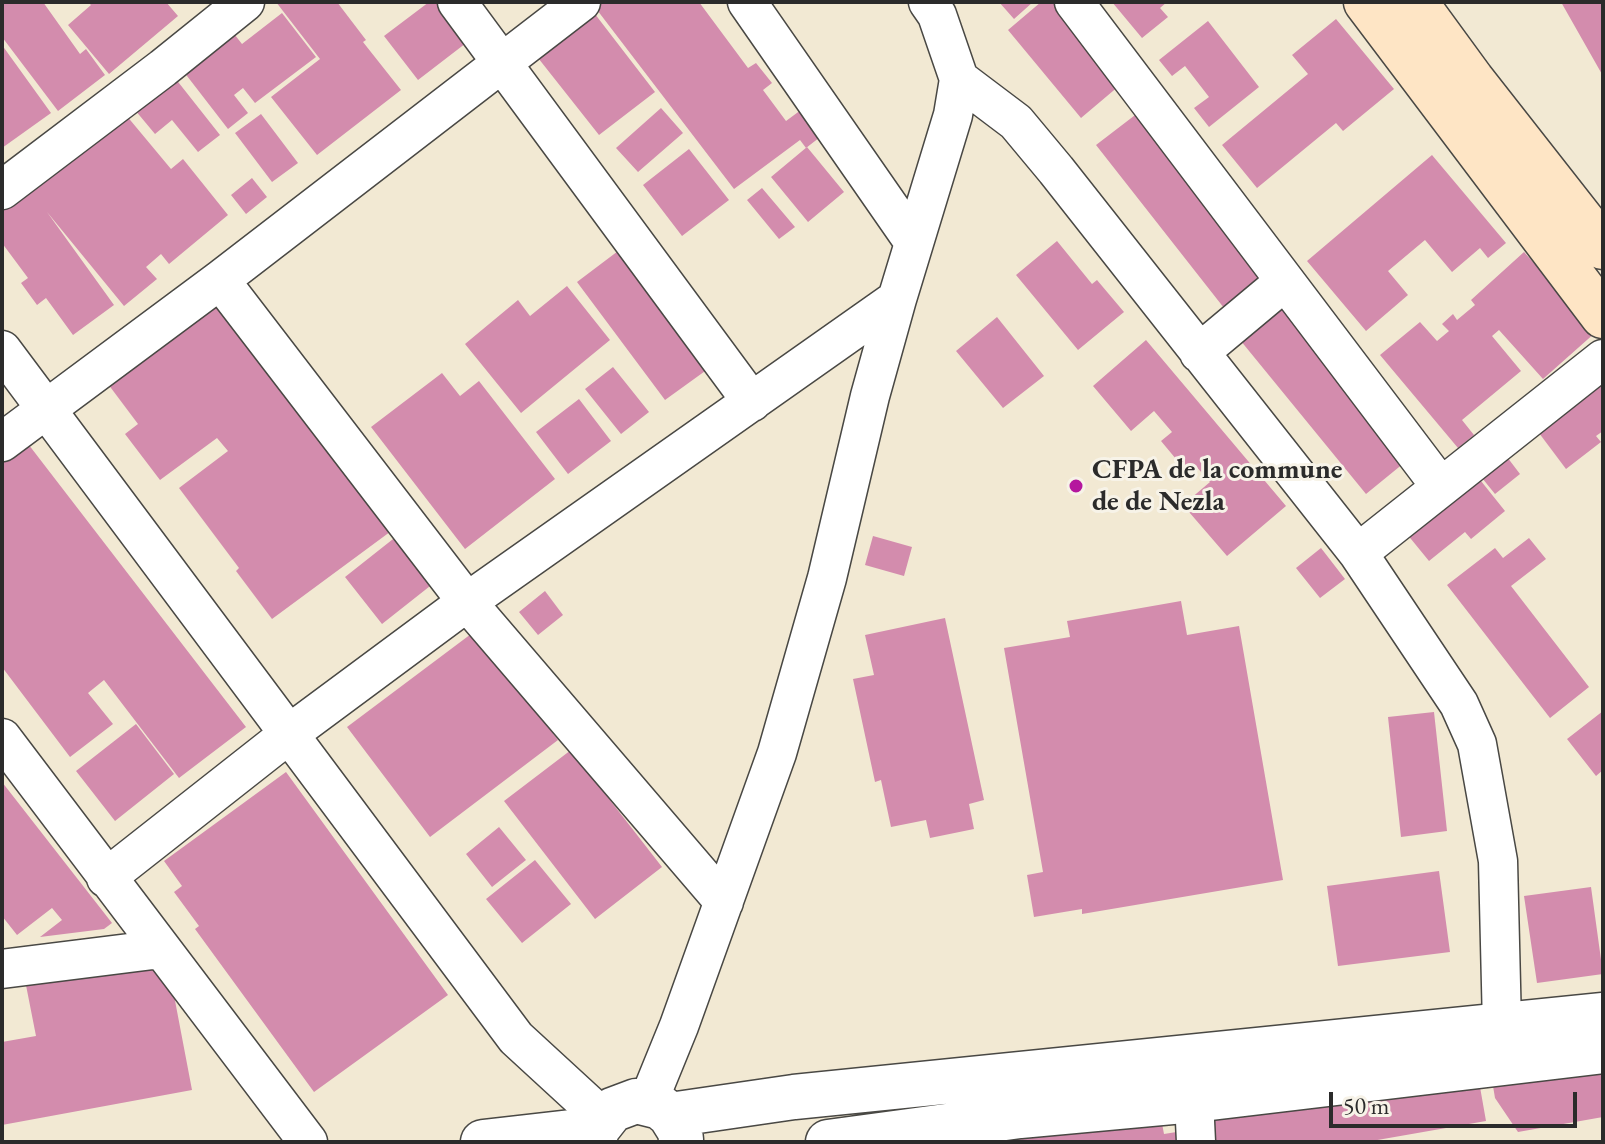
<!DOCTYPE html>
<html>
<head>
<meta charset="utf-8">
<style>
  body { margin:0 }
  #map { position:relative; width:1605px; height:1144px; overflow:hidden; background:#f2e9d3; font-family:"EB Garamond",serif }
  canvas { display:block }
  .frame { position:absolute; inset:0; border:4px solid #2b2b2b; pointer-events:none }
  .scale { position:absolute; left:1329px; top:1092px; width:248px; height:36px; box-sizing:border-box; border:4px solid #2b2b2b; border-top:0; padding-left:10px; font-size:24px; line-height:28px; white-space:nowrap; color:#2b2b2b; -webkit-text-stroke:6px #f7f3e8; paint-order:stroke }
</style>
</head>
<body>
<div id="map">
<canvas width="1605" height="1144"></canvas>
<div class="frame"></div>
<div class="scale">50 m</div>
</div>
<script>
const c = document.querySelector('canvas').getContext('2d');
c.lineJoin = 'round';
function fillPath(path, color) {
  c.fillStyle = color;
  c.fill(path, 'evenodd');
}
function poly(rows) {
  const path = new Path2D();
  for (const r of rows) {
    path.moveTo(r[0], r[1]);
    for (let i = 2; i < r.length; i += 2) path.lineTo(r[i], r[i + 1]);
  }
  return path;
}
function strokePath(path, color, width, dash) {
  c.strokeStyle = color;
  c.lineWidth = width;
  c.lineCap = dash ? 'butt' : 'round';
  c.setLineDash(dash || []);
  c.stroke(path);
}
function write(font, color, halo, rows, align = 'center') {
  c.font = font + ' "EB Garamond",serif';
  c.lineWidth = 6;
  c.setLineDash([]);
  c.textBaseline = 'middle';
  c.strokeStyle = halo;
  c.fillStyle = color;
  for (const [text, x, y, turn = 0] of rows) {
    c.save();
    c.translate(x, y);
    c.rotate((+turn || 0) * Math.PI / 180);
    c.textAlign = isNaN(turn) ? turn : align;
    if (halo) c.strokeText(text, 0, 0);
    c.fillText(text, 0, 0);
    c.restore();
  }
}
fillPath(poly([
  [2,2,43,2,80,54,86,49,105,75,58,111,2,37],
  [88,2,166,2,178,16,109,74,68,25,91,5],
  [276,2,337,2,366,40,363,42,401,90,317,155,271,97,320,59],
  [429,2,440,2,470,40,418,80,384,36],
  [591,2,699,2,748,68,756,63,772,83,763,90,786,121,805,107,824,134,806,148,800,140,734,189],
  [999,2,1033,2,1014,19],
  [1041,2,1061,2,1126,80,1081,118,1008,30],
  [1112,2,1167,2,1160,8,1168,17,1142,38],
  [1561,2,1603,2,1603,76],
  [588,5,655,92,599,135,531,49],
  [282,13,316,57,255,103,243,88,234,95,248,113,228,129,177,63,227,25,242,44],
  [1336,19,1394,89,1343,131,1336,123,1257,188,1222,145,1308,74,1292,55],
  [1208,21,1259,87,1209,127,1194,108,1209,97,1185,66,1172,76,1159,60],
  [2,45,51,113,2,148],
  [175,78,220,135,198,152,172,120,155,134,135,110],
  [661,108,683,133,638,172,616,148],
  [1143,109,1271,270,1224,308,1096,145],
  [261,114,298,163,272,182,235,133],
  [126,115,171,169,183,159,228,215,169,264,161,254,146,267,157,279,124,306,47,212,114,305,73,335,46,298,37,305,21,283,28,278,2,243,2,205],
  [807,147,844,192,808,222,771,177],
  [689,149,729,200,682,236,643,185],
  [1432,155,1506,243,1488,258,1480,248,1452,272,1425,240,1388,271,1408,295,1366,331,1307,261],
  [252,178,267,197,246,214,231,195],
  [762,188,795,227,779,239,747,200],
  [1057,241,1092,284,1097,280,1124,312,1078,350,1016,275],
  [630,242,719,361,665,400,577,282],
  [1524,252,1596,332,1543,379,1499,330,1492,336,1521,371,1462,420,1474,435,1458,448,1380,355,1420,322,1437,341,1449,331,1442,324,1453,314,1457,320,1475,305,1471,300],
  [567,286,610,340,521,413,465,344,518,300,530,316],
  [224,292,398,526,272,619,236,571,239,568,179,488,228,451,217,438,160,480,125,434,138,424,105,380],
  [1285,295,1415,454,1366,494,1236,335],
  [997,317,1044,376,1003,408,956,351],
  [1146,340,1286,506,1227,556,1183,505,1210,482,1194,464,1186,471,1161,441,1172,432,1154,411,1131,431,1093,386],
  [613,367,649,412,621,434,585,389],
  [442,373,460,396,479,381,555,479,465,549,371,427],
  [1603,378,1603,431,1596,436,1601,442,1566,469,1536,429],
  [579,399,611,441,568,474,536,432],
  [22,436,246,727,179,778,104,680,88,693,113,724,70,757,2,667,2,452],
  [1504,453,1520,474,1495,494,1478,473],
  [1473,471,1505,511,1471,539,1465,532,1429,561,1402,528],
  [407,528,444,575,382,624,345,577],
  [873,536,912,547,904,576,865,565],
  [1529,538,1546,559,1511,586,1589,687,1550,718,1447,585,1495,548,1503,558],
  [1321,548,1345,579,1320,598,1296,568],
  [545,591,563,615,538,635,519,612],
  [1181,601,1187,635,1239,626,1283,880,1082,914,1082,909,1034,917,1027,875,1043,872,1004,648,1070,637,1067,621],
  [945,618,984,800,969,804,974,829,930,838,926,820,891,827,881,780,875,782,853,679,874,675,865,635],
  [475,631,558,740,430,837,347,727],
  [1603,711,1603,770,1596,776,1567,739],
  [1434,712,1447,831,1401,837,1388,717],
  [136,724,174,774,115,821,76,771],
  [571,750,662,867,595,919,504,801],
  [286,772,448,995,314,1092,195,929,199,926,174,892,182,886,164,861],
  [2,782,112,923,104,929,40,937,62,920,52,908,17,935,2,916],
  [499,827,526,860,492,887,466,854],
  [535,860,571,904,522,943,486,899],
  [1439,871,1450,952,1338,966,1327,886],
  [1591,887,1603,974,1537,983,1524,896],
  [165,948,192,1090,2,1125,2,1042,36,1036,24,975],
  [1603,1063,1603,1117,1518,1132,1495,1098,1493,1086],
  [1477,1070,1486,1121,1366,1142,1214,1142,1209,1117],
  [1159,1108,1164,1134,1189,1130,1192,1142,980,1142]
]), '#d38cad');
const minor = poly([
  [457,2,752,402],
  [747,2,913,241],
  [1074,2,1441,487],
  [959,79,1016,122,1056,170,1358,553,1459,704,1477,744,1498,861,1502,1026],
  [2,190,163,68,245,2],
  [2,350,516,1038,603,1118],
  [1199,353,1284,282],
  [2,442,220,280,581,2],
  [1358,553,1603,359],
  [2,738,308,1142],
  [106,878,289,734,467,602,220,280],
  [724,902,467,602,897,299],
  [2,969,161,949],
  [1194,1100,1196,1142],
  [648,1102,679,1026,777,753,827,578,870,396,897,299,953,115,959,79,937,15,928,2]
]);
const tertiary = poly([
  [670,1115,794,1097,1603,1015],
  [483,1142,597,1129],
  [594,1142,597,1129,612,1110,636,1101,660,1107,670,1115,680,1131,681,1140],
  [828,1142,1020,1116,1194,1100,1603,1051]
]);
const secondary = poly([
  [1366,2,1603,316],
  [1415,2,1472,80,1603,247]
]);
strokePath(minor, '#494844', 41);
strokePath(tertiary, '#494844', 47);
strokePath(secondary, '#494844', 47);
strokePath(minor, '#fff', 38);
strokePath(tertiary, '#fff', 44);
strokePath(secondary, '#fee5c5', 44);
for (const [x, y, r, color] of [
  [1076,486,8,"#b5179e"]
]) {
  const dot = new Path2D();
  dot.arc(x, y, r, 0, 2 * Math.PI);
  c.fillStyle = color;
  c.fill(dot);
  strokePath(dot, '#f7f3e8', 3);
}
write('bold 28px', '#2b2b2b', '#f7f3e8', [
  ["CFPA de la commune",1092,470],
  ["de de Nezla",1092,502]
], 'left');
</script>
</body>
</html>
